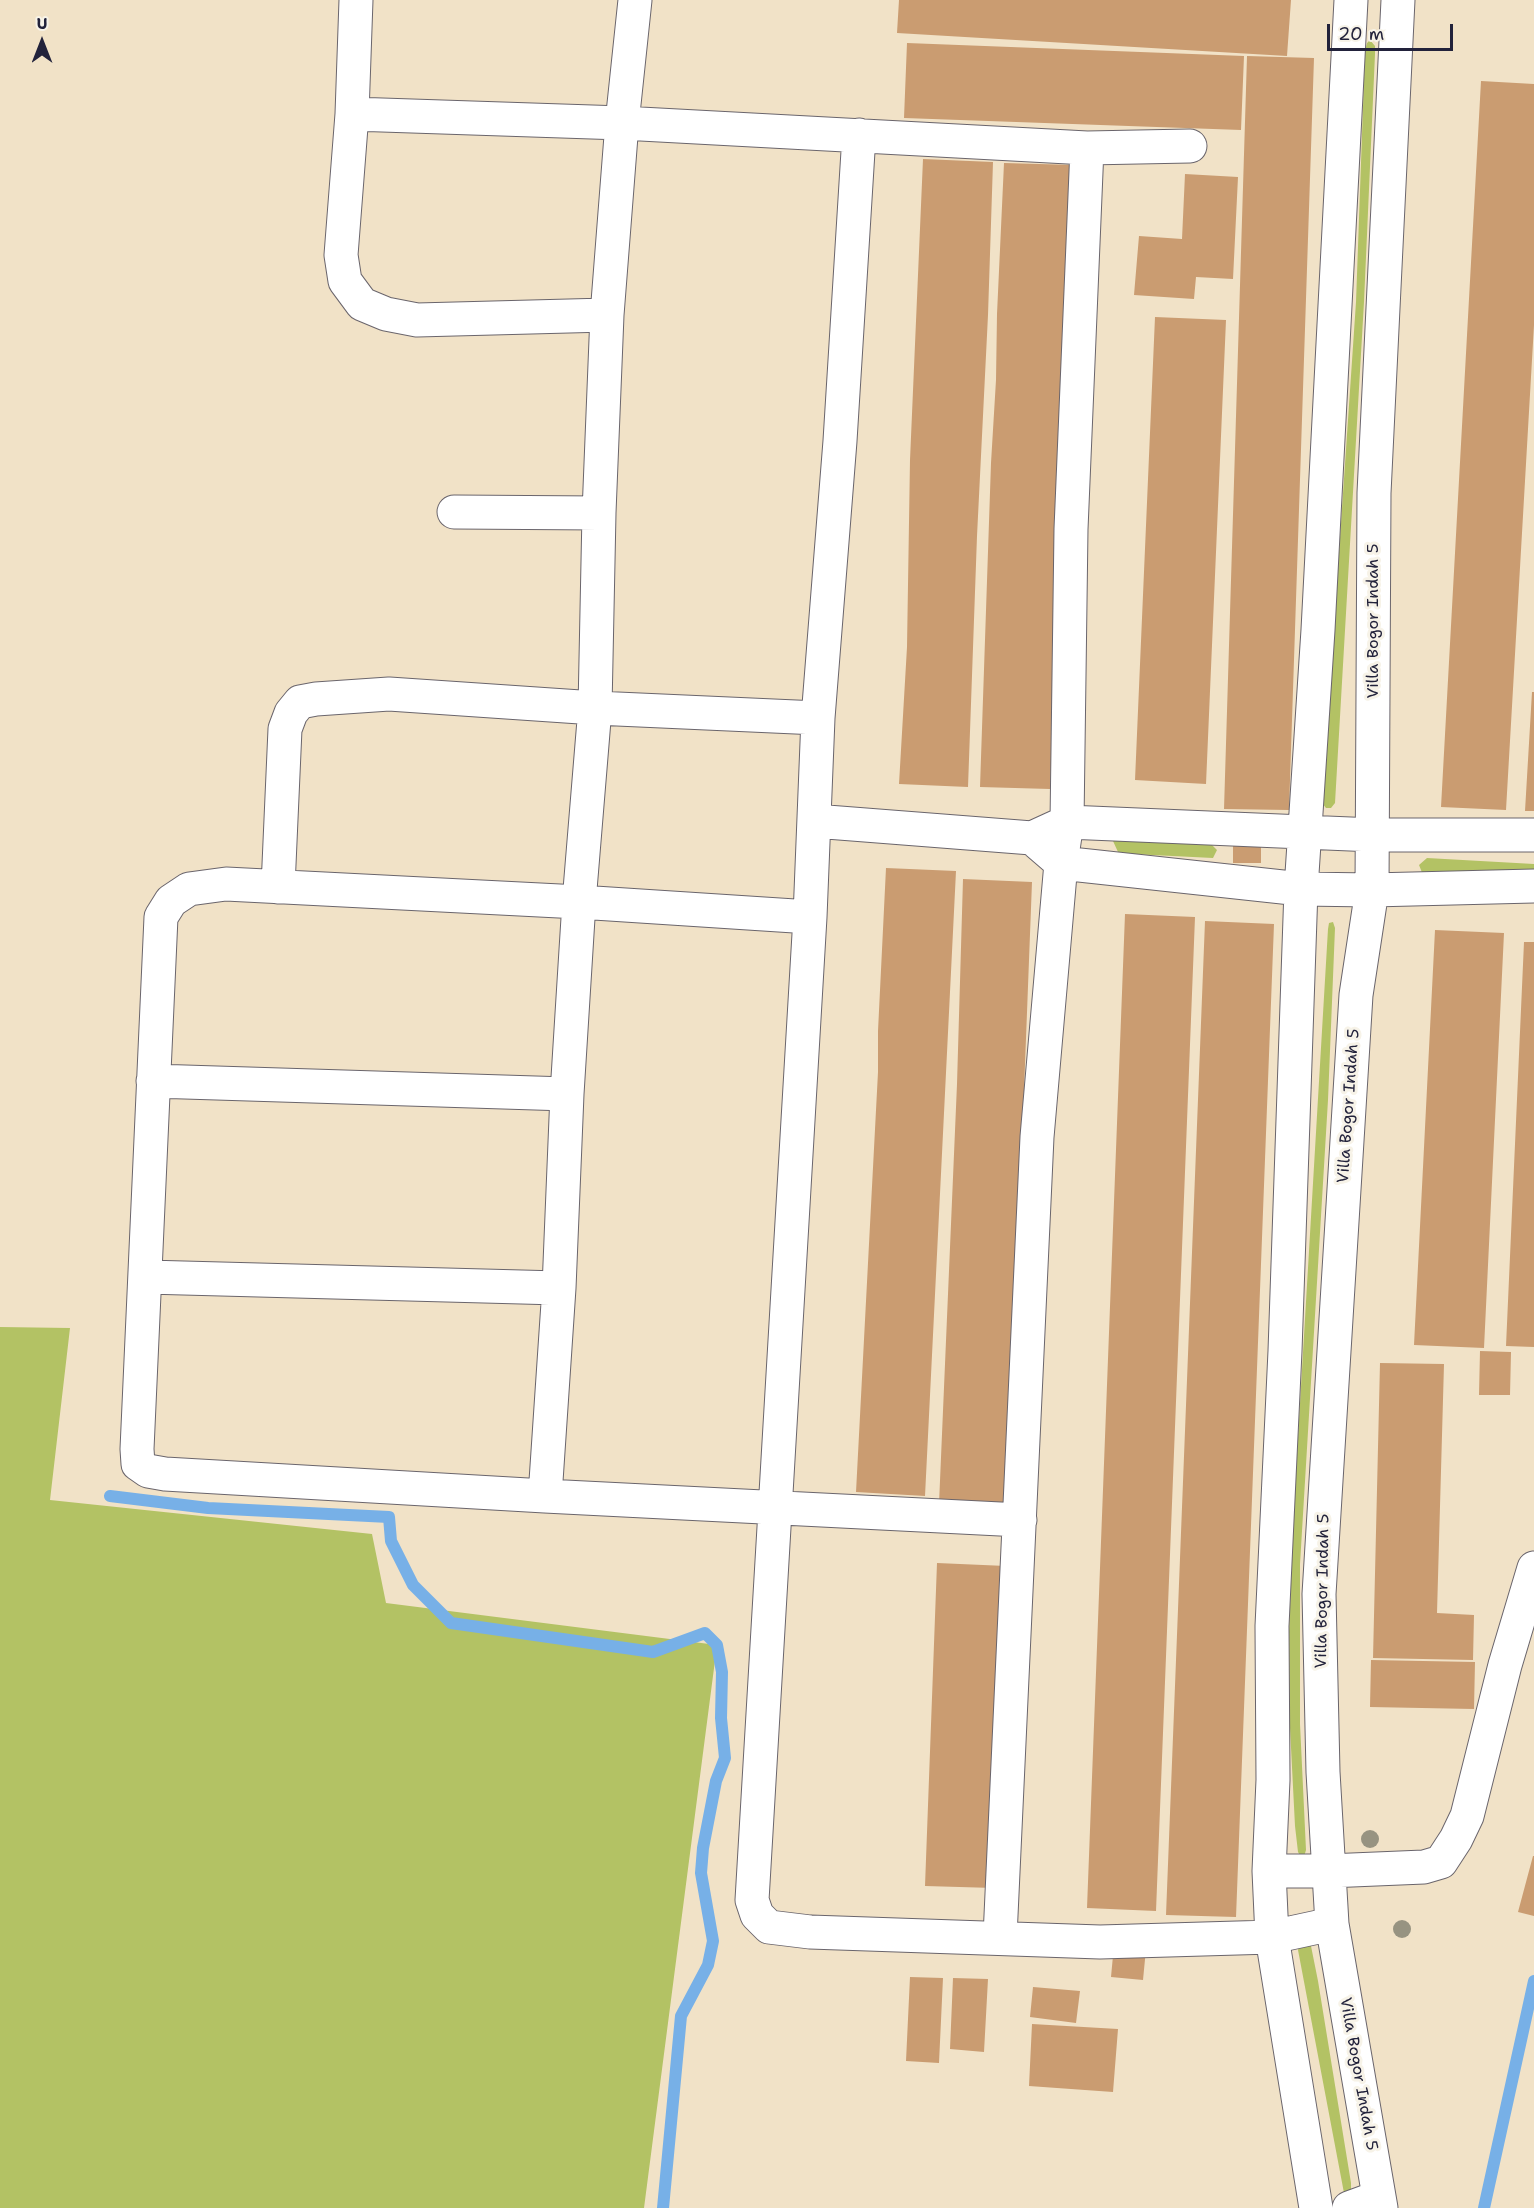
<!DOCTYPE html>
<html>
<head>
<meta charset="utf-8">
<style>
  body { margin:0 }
  #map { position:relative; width:1534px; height:2208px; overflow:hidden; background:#f1e2c7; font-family:"Shantell Sans",sans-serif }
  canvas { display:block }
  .north { position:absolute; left:12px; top:12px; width:60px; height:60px; -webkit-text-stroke:4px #f7f3e8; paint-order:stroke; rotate:0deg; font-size:16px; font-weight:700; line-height:24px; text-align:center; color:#22223b }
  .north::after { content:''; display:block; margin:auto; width:21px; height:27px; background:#22223b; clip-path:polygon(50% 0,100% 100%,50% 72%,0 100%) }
  .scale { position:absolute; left:1327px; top:24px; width:126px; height:27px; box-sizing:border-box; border:3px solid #22223b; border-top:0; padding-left:8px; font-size:18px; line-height:21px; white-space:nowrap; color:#22223b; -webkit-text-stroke:4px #f7f3e8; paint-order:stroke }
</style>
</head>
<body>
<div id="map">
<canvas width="1534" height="2208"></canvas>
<div class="north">U</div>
<div class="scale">20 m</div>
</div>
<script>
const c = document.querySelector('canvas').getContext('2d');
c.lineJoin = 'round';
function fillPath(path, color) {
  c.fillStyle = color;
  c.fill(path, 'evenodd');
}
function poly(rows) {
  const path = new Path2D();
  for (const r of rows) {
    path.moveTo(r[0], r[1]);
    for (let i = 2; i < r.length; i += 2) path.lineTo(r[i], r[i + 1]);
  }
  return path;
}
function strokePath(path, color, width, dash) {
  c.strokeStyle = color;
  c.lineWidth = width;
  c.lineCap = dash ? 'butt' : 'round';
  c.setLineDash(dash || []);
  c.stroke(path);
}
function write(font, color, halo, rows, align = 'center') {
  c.font = font + ' "Shantell Sans",sans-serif';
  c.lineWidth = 6;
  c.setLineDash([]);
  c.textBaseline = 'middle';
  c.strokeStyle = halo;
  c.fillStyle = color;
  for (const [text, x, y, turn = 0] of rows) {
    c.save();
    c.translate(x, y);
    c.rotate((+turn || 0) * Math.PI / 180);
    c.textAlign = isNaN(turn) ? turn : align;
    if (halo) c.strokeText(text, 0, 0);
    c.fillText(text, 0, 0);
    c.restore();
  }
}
fillPath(poly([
  [1370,40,1375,46,1375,54,1364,302,1335,803,1331,808,1326,808,1322,803,1356,302,1365,51,1367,43],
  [1127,838,1210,843,1217,850,1213,858,1132,854,1118,852,1113,841],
  [1427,858,1534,864,1534,880,1423,875,1419,865],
  [1333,922,1335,928,1328,1100,1300,1564,1300,1724,1306,1850,1303,1860,1298,1852,1295,1826,1290,1728,1289,1631,1295,1488,1328,929,1329,923],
  [0,1327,70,1328,50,1500,372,1534,386,1603,717,1645,644,2208,0,2208],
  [1307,1942,1311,1946,1318,1981,1351,2183,1351,2191,1344,2193,1298,1950,1300,1943]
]), '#b3c264');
strokePath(poly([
  [110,1496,208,1508,389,1517,391,1541,413,1585,451,1623,653,1652,705,1633,717,1645,722,1672,721,1718,725,1758,716,1781,703,1848,701,1873,713,1941,708,1965,681,2016,663,2208],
  [1484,2208,1534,1981]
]), '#77b0e7', 12);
fillPath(poly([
  [899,0,1291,0,1287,56,897,33],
  [907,43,1244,56,1241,130,904,118],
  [1247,56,1314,58,1289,810,1224,809],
  [1481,81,1534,84,1534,325,1506,810,1441,807],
  [923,159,993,162,988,315,977,536,968,787,899,784,907,647,910,460],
  [1004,163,1074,165,1050,789,980,787,991,463,996,380,997,314],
  [1185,174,1238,177,1233,279,1196,277,1194,299,1134,295,1139,236,1182,239],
  [1155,317,1226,320,1206,784,1135,780],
  [1532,692,1534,692,1534,811,1525,811],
  [1233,839,1261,839,1261,863,1233,863],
  [886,868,956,871,925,1496,856,1492,878,1072,878,1031],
  [963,879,1032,882,1008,1507,939,1504,957,1084],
  [1125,914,1195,917,1156,1911,1087,1908],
  [1205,921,1274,924,1236,1917,1166,1915],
  [1435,930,1504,933,1484,1348,1414,1345],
  [1524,942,1534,942,1534,1347,1506,1346],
  [1480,1351,1511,1352,1510,1395,1479,1395],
  [1380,1363,1444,1364,1437,1613,1474,1615,1473,1660,1373,1658],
  [937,1563,1006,1566,994,1888,925,1886],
  [1371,1660,1475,1662,1474,1709,1370,1707],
  [1533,1856,1534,1856,1534,1916,1518,1912],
  [1114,1945,1146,1949,1143,1980,1111,1977],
  [910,1977,943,1978,939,2063,906,2061],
  [953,1978,988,1979,984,2052,950,2049],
  [1033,1987,1080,1991,1076,2023,1030,2017],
  [1032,2024,1118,2029,1113,2092,1029,2086]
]), '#ca9c71');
const street = poly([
  [356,0,352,114,341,255,345,281,362,304,386,314,417,320,607,315],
  [352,114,622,123,1087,148,1190,146],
  [454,512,599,513],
  [818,718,840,441,859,135],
  [814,821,1032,838],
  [1534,835,1374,835,1067,822,1032,838,1061,863,1301,889,1372,890,1534,886],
  [278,887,285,729,291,713,300,702,316,699,389,694,595,708,818,718,810,917,752,1900,757,1915,769,1927,810,1932,1100,1942,1272,1937,1332,1924],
  [810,917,579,902,226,884,189,889,171,901,161,917,137,1449,138,1464,148,1471,165,1474,545,1496,1020,1520],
  [153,1081,567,1094],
  [146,1277,559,1288],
  [545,1496,559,1288,567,1094,579,902,595,708,599,513,607,315,622,123,635,0],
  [1269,1871,1328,1871,1424,1867,1441,1862,1456,1839,1467,1816,1505,1665,1534,1568],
  [1000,1937,1037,1137,1061,863,1067,822,1071,529,1087,148],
  [1316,2208,1272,1937,1269,1871,1273,1780,1272,1626,1285,1351,1301,889,1318,630,1351,0],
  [1349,2208,1379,2197],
  [1381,2208,1332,1924,1323,1772,1319,1594,1356,995,1372,890,1374,493,1398,0]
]);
strokePath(street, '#6a656c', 35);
strokePath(street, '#fff', 33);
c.fillStyle = '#979381';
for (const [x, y] of [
  [1370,1839],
  [1402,1929]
]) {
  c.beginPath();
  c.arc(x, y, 9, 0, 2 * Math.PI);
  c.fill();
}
write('16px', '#22223b', '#f7f3e8', [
  ["Villa Bogor Indah 5",1374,621,-90],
  ["Villa Bogor Indah 5",1349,1106,-86],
  ["Villa Bogor Indah 5",1323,1591,-89],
  ["Villa Bogor Indah 5",1358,2074,80]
]);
</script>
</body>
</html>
